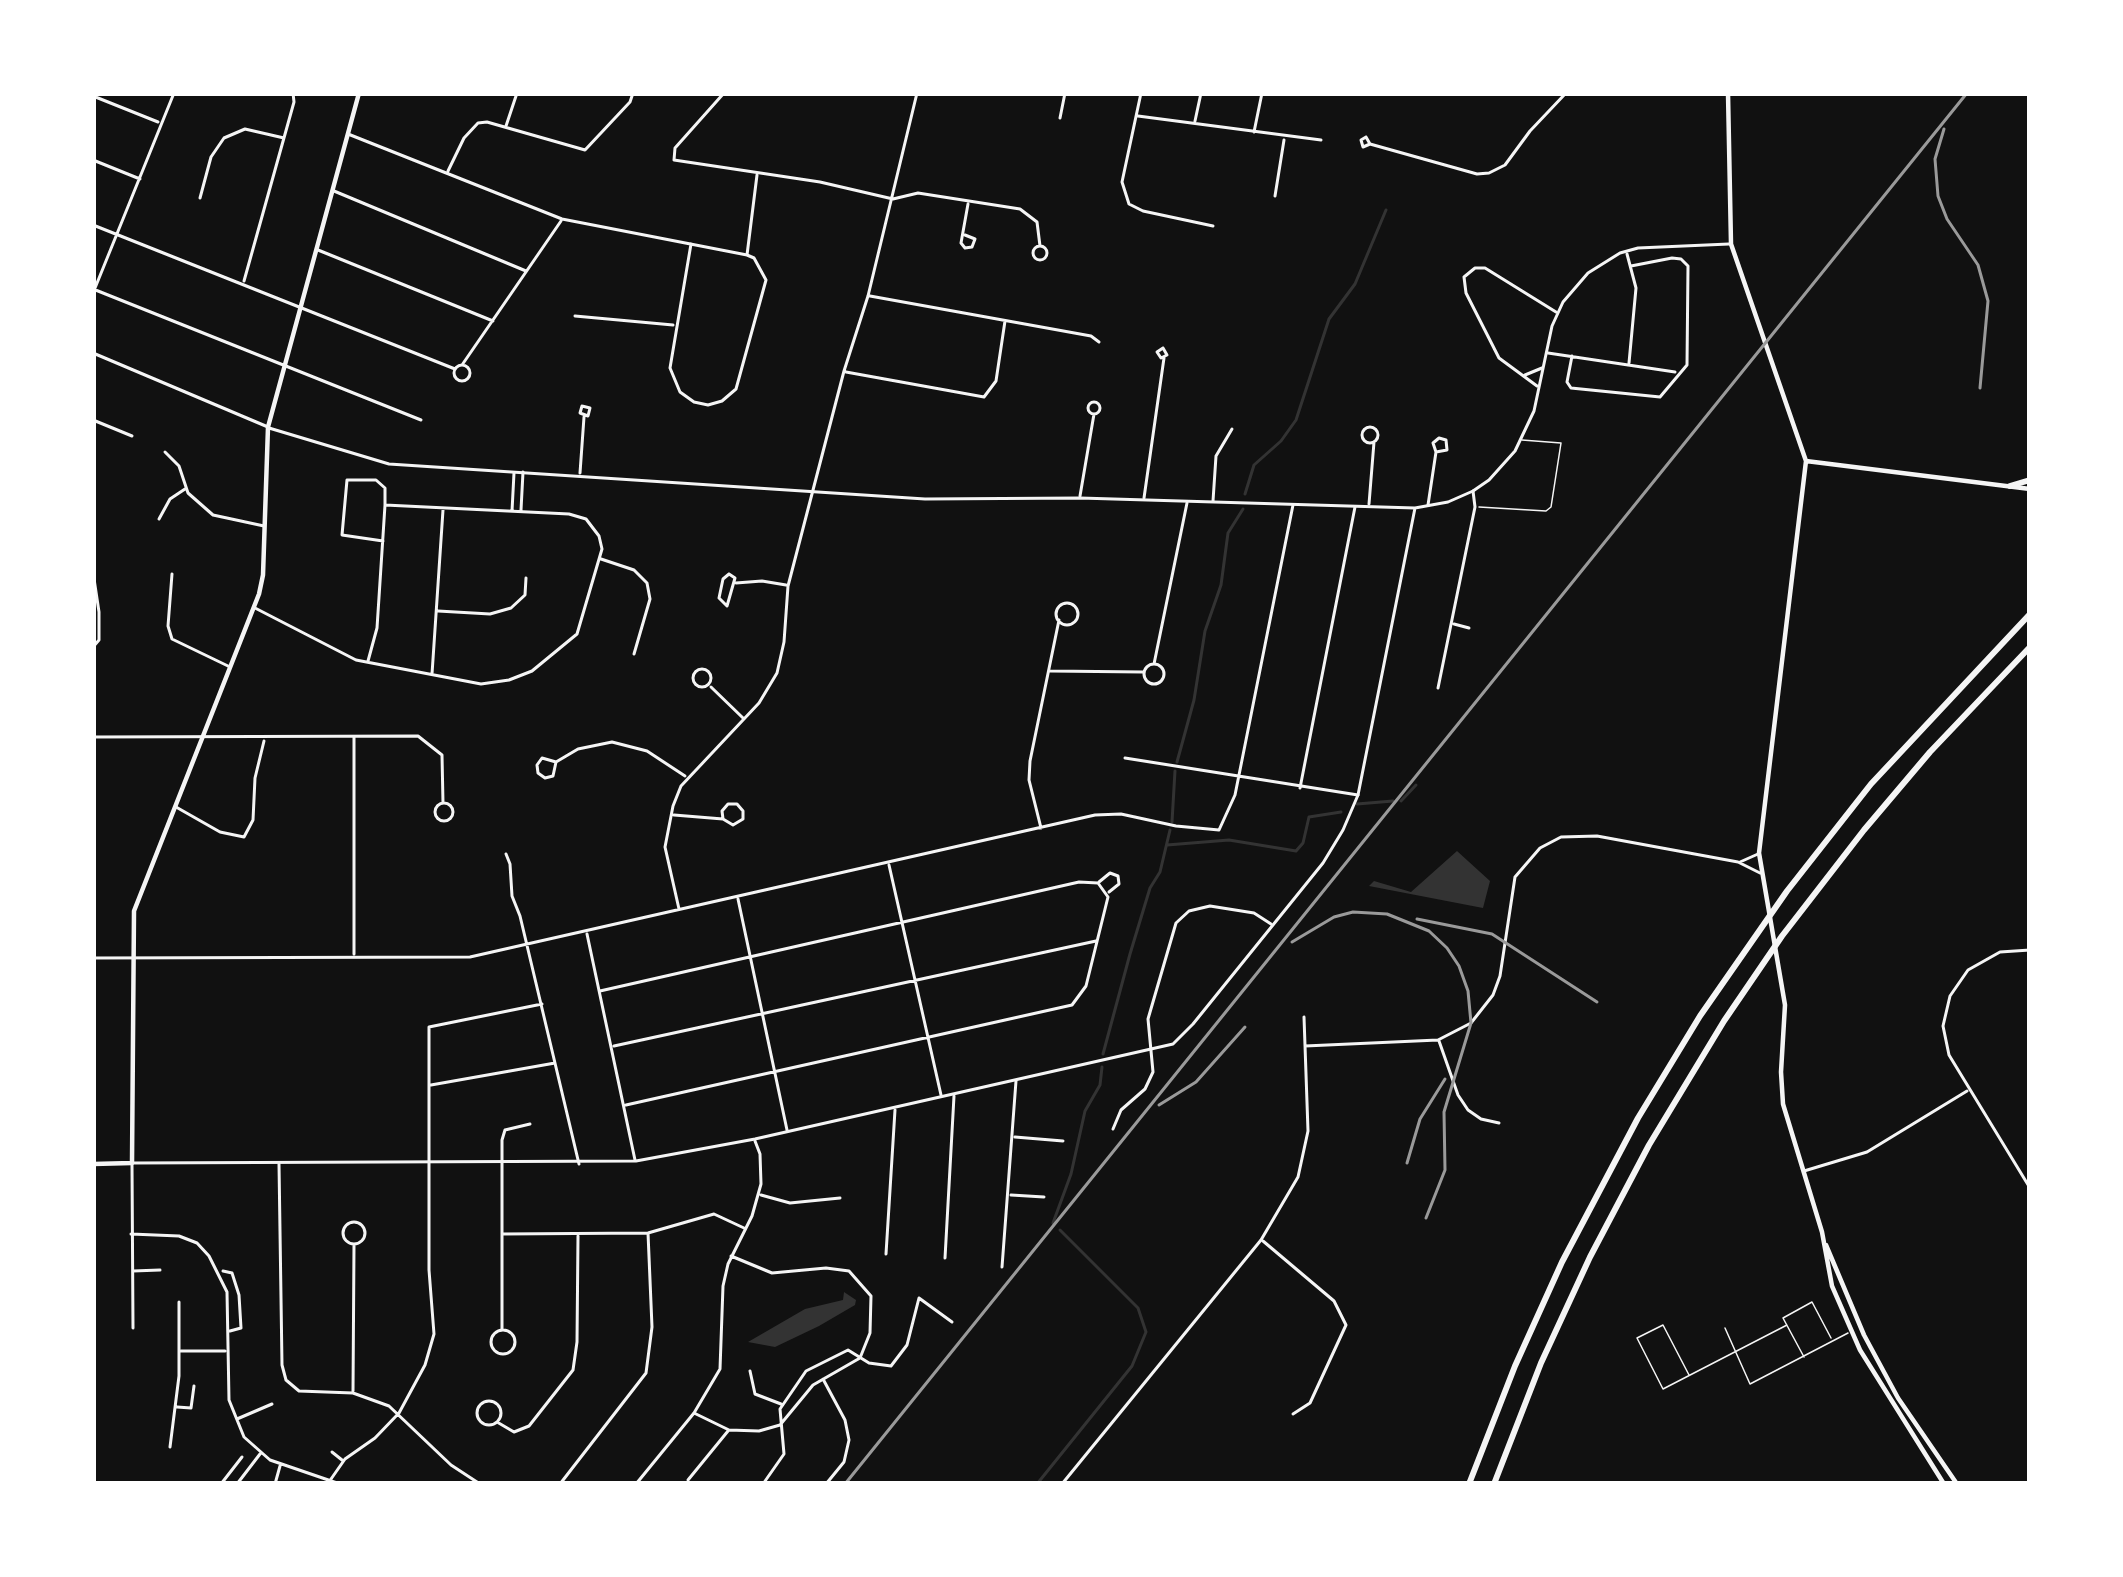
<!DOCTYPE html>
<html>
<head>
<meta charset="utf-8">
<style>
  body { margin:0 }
  #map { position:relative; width:2123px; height:1577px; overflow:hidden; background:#111; font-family:"Space Grotesk",sans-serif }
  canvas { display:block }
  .frame { position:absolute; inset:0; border:96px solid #fff; pointer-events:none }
</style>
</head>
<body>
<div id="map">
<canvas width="2123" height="1577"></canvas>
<div class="frame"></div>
</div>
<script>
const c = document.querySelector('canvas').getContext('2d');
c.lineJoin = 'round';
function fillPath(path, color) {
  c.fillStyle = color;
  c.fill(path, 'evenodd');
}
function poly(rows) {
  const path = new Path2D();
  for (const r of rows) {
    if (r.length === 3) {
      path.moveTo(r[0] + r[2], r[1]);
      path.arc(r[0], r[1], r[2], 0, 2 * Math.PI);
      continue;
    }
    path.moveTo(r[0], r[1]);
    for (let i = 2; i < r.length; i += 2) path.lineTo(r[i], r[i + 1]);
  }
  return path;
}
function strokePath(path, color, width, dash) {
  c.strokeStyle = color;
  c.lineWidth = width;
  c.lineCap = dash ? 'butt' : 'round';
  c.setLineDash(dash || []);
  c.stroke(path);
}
fillPath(poly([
  [1457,851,1490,881,1483,908,1369,886,1374,881,1411,892],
  [844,1292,856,1300,855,1305,819,1326,775,1347,748,1342,805,1309,843,1300]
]), '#333');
strokePath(poly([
  [1245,494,1254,465,1281,441,1296,420,1329,319,1355,284,1386,210],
  [1177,762,1194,700,1205,631,1221,585,1228,533,1243,509],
  [1401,801,1416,785],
  [1357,804,1393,801],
  [1172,822,1175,771],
  [1167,845,1229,840,1296,851,1303,843,1309,817,1341,812],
  [1103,1054,1130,954,1150,888,1160,872,1170,830],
  [1053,1223,1071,1174,1085,1111,1100,1085,1102,1067],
  [1037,1484,1132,1366,1146,1332,1138,1308,1060,1230]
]), '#333', 3);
strokePath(poly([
  [1479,507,1546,511,1551,507,1561,443,1522,440],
  [1725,1328,1750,1384,1848,1333],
  [1804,1357,1783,1318,1812,1302,1831,1338],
  [1689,1375,1663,1325,1637,1338,1663,1389,1787,1325]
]), '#f5f5f5', 1.5);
strokePath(poly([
  [724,93,675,148,674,160,820,182,893,199,918,193,1020,209,1037,222,1040,246],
  [1141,93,1122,182,1129,204,1143,211,1213,226],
  [93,96,158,122],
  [1138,116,1321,140],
  [1060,118,1065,93],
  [1195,121,1201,93],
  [506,126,517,93],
  [1254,132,1262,93],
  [348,134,562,219,747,255,754,258,766,280,736,389,722,401,708,405,694,402,680,392,670,368,691,244],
  [1366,137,1370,144,1363,147,1361,140,1366,137],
  [1370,144,1477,174,1489,173,1505,165,1530,131,1566,93],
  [93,160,140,179],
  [448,171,464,138,478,123,487,122,585,150,630,102,633,93],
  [334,191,526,271],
  [1275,196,1284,140],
  [200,198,211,157,224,138,245,129,284,138],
  [93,225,455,369],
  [965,235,975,239,972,247,965,248,961,243,968,204],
  [1040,253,7],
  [318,250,493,321],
  [1627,254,1636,288,1629,363],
  [747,255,757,175],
  [244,281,294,102,293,93],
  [93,289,421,420],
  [93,293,174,93],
  [870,296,1091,336,1099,342],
  [575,316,673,325],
  [1163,348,1167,355,1161,358,1157,352,1163,348],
  [93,353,268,427],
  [1548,353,1675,372],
  [1572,356,1567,382,1571,388,1660,397,1687,365,1688,266,1681,259,1672,258,1631,266],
  [462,365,561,221],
  [462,373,8],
  [846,372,984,397,996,381,1005,321],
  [1525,375,1542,368],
  [1537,386,1499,358,1466,293,1464,277,1475,268,1485,268,1556,312],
  [1094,408,6],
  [582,406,590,408,588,416,580,413,582,406],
  [93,420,132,436],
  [1370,435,8],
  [165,452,179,466,188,493,213,515,264,526],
  [580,473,584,417],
  [1080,496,1094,414],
  [1144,498,1164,358],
  [1213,501,1216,456,1232,429],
  [1369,504,1374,442],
  [1428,505,1436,452,1433,443,1439,438,1446,440,1447,450,1436,452],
  [521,510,523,472],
  [512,511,514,473],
  [159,519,170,499,185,489],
  [601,559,634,570,647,583,650,599,634,654],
  [93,572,99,612,99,640,93,647],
  [172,574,168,626,172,639,228,666],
  [729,574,735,578,727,606,719,598,723,579,729,574],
  [736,583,762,581,786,585],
  [1067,614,11],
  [255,608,356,660,481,684,509,680,532,671,577,634,602,549,599,536,586,519,569,514,385,505],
  [438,611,490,614,511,608,525,595,526,578],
  [1454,624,1469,628],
  [368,661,377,628,385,505,385,488,376,480,347,480,342,535,383,541],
  [1154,674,10],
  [1154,664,1187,503],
  [702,678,9],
  [1050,671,1143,672],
  [432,674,443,510],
  [711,687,743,718],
  [1438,688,1475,507,1473,491],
  [93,737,418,736,442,755,443,803],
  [1125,758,1358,795],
  [556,762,553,776,545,778,538,773,537,765,542,758,556,762,578,749,612,742,647,751,685,776],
  [1300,788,1355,507],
  [444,812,9],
  [176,807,220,832,244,837,253,820,255,778,264,741],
  [674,815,723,819,733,825,743,819,743,811,737,804,728,804,722,811,723,819],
  [1041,828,1029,780,1030,761,1059,620],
  [506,854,510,864,512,896,520,916,579,1164],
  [1740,862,1758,854],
  [889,865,941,1095],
  [1099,882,1110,873,1118,876,1119,884,1109,892],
  [738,899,787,1130],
  [679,909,665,847,673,806,681,786,759,703,777,673,784,642,788,586,844,371,868,296,917,93],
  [587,934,635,1160],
  [2030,950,2000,952,1968,970,1950,996,1943,1026,1949,1055,2030,1188],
  [354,954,354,737],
  [93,958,470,957,1095,815,1121,814,1176,826,1219,830,1235,795,1293,505],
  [600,991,1079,882,1098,883,1108,897,1086,986,1072,1005,626,1105],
  [1439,1041,1458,1095,1468,1110,1481,1119,1499,1123],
  [614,1046,1096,941],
  [1305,1046,1438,1040,1471,1023,1493,995,1500,976,1515,877,1540,848,1561,837,1597,836,1738,862,1760,873],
  [431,1085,555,1063],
  [1113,1129,1121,1110,1145,1089,1153,1072,1148,1019,1176,923,1189,911,1210,906,1254,913,1271,924],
  [1015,1137,1063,1141],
  [279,1164,282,1365,286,1380,299,1391,353,1393,389,1406,451,1465,480,1484],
  [132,1165,133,1328],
  [1804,1171,1867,1152,1967,1091],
  [761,1195,790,1203,840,1198],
  [1011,1195,1044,1197],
  [354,1233,11],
  [131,1234,179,1236,197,1243,209,1256,227,1292,229,1400,244,1437,270,1460,340,1484],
  [502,1234,648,1233,714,1214,744,1228],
  [1263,1241,1334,1301,1346,1325,1310,1403,1293,1414],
  [886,1254,895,1110],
  [945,1258,954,1096],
  [1002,1267,1016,1081],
  [133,1271,160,1270],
  [223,1271,232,1273,239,1295,241,1328,230,1331],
  [502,1330,502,1140,505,1130,530,1124],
  [503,1342,12],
  [181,1351,225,1351],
  [750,1371,755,1394,781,1404],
  [823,1379,845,1420,849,1440,844,1462,826,1484],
  [353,1391,354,1245],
  [489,1413,12],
  [177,1407,191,1408,194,1386],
  [694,1413,729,1430,759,1431,780,1425,813,1385,860,1358,870,1333,871,1296,849,1271,826,1268,772,1273,731,1256],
  [237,1419,272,1404],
  [497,1422,514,1432,529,1426,573,1370,577,1342,578,1236],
  [170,1447,179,1376,179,1302],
  [332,1452,342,1460],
  [331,1479,345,1459,375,1438,399,1413,425,1365,434,1334,429,1270,429,1027,542,1004],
  [688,1480,728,1431],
  [221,1484,242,1457],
  [237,1484,260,1454],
  [275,1484,280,1466],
  [560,1484,646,1373,652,1327,648,1233],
  [636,1484,694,1413,720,1369,723,1286,728,1264,752,1216,761,1184,760,1154,755,1141],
  [763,1484,784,1454,780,1409,806,1371,848,1350,869,1363,891,1366,907,1345,919,1298,952,1322],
  [1062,1484,1261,1240,1298,1177,1308,1131,1304,1017]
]), '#f5f5f5', 3);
strokePath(poly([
  [269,428,389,464,925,499,1080,498,1415,508,1448,502,1473,491,1489,480,1515,451,1534,411,1552,326,1563,302,1588,273,1620,253,1638,248,1729,244],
  [132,1163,636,1161,755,1139,1173,1044,1193,1024,1323,863,1343,830,1358,795,1415,508]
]), '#f5f5f5', 3);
strokePath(poly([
  [1728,93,1731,244,1806,461,1759,853,1785,1005,1781,1072,1783,1104,1822,1232,1832,1286,1860,1350,1944,1484],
  [1806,461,2030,489],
  [93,1164,132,1163,134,911,259,594,263,575,268,427,359,93],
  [1826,1245,1864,1335,1898,1398,1957,1484]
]), '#f5f5f5', 4.5);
strokePath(poly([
  [2010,486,2030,480],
  [1469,1484,1515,1366,1562,1262,1638,1118,1700,1016,1787,891,1871,784,2030,614],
  [1494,1484,1541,1363,1590,1257,1649,1145,1724,1021,1782,936,1864,830,1930,752,2030,647]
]), '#f5f5f5', 6);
strokePath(poly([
  [1944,129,1935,159,1938,196,1947,219,1978,265,1988,301,1980,388],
  [1417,919,1492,934,1597,1002],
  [1292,942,1334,917,1353,912,1387,914,1429,931,1447,948,1459,966,1468,991,1471,1023,1444,1112,1445,1170,1426,1218],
  [1159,1105,1196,1082,1245,1027],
  [1407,1163,1420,1119,1445,1079],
  [845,1484,1967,93]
]), '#9a9a9a', 3);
</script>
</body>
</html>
